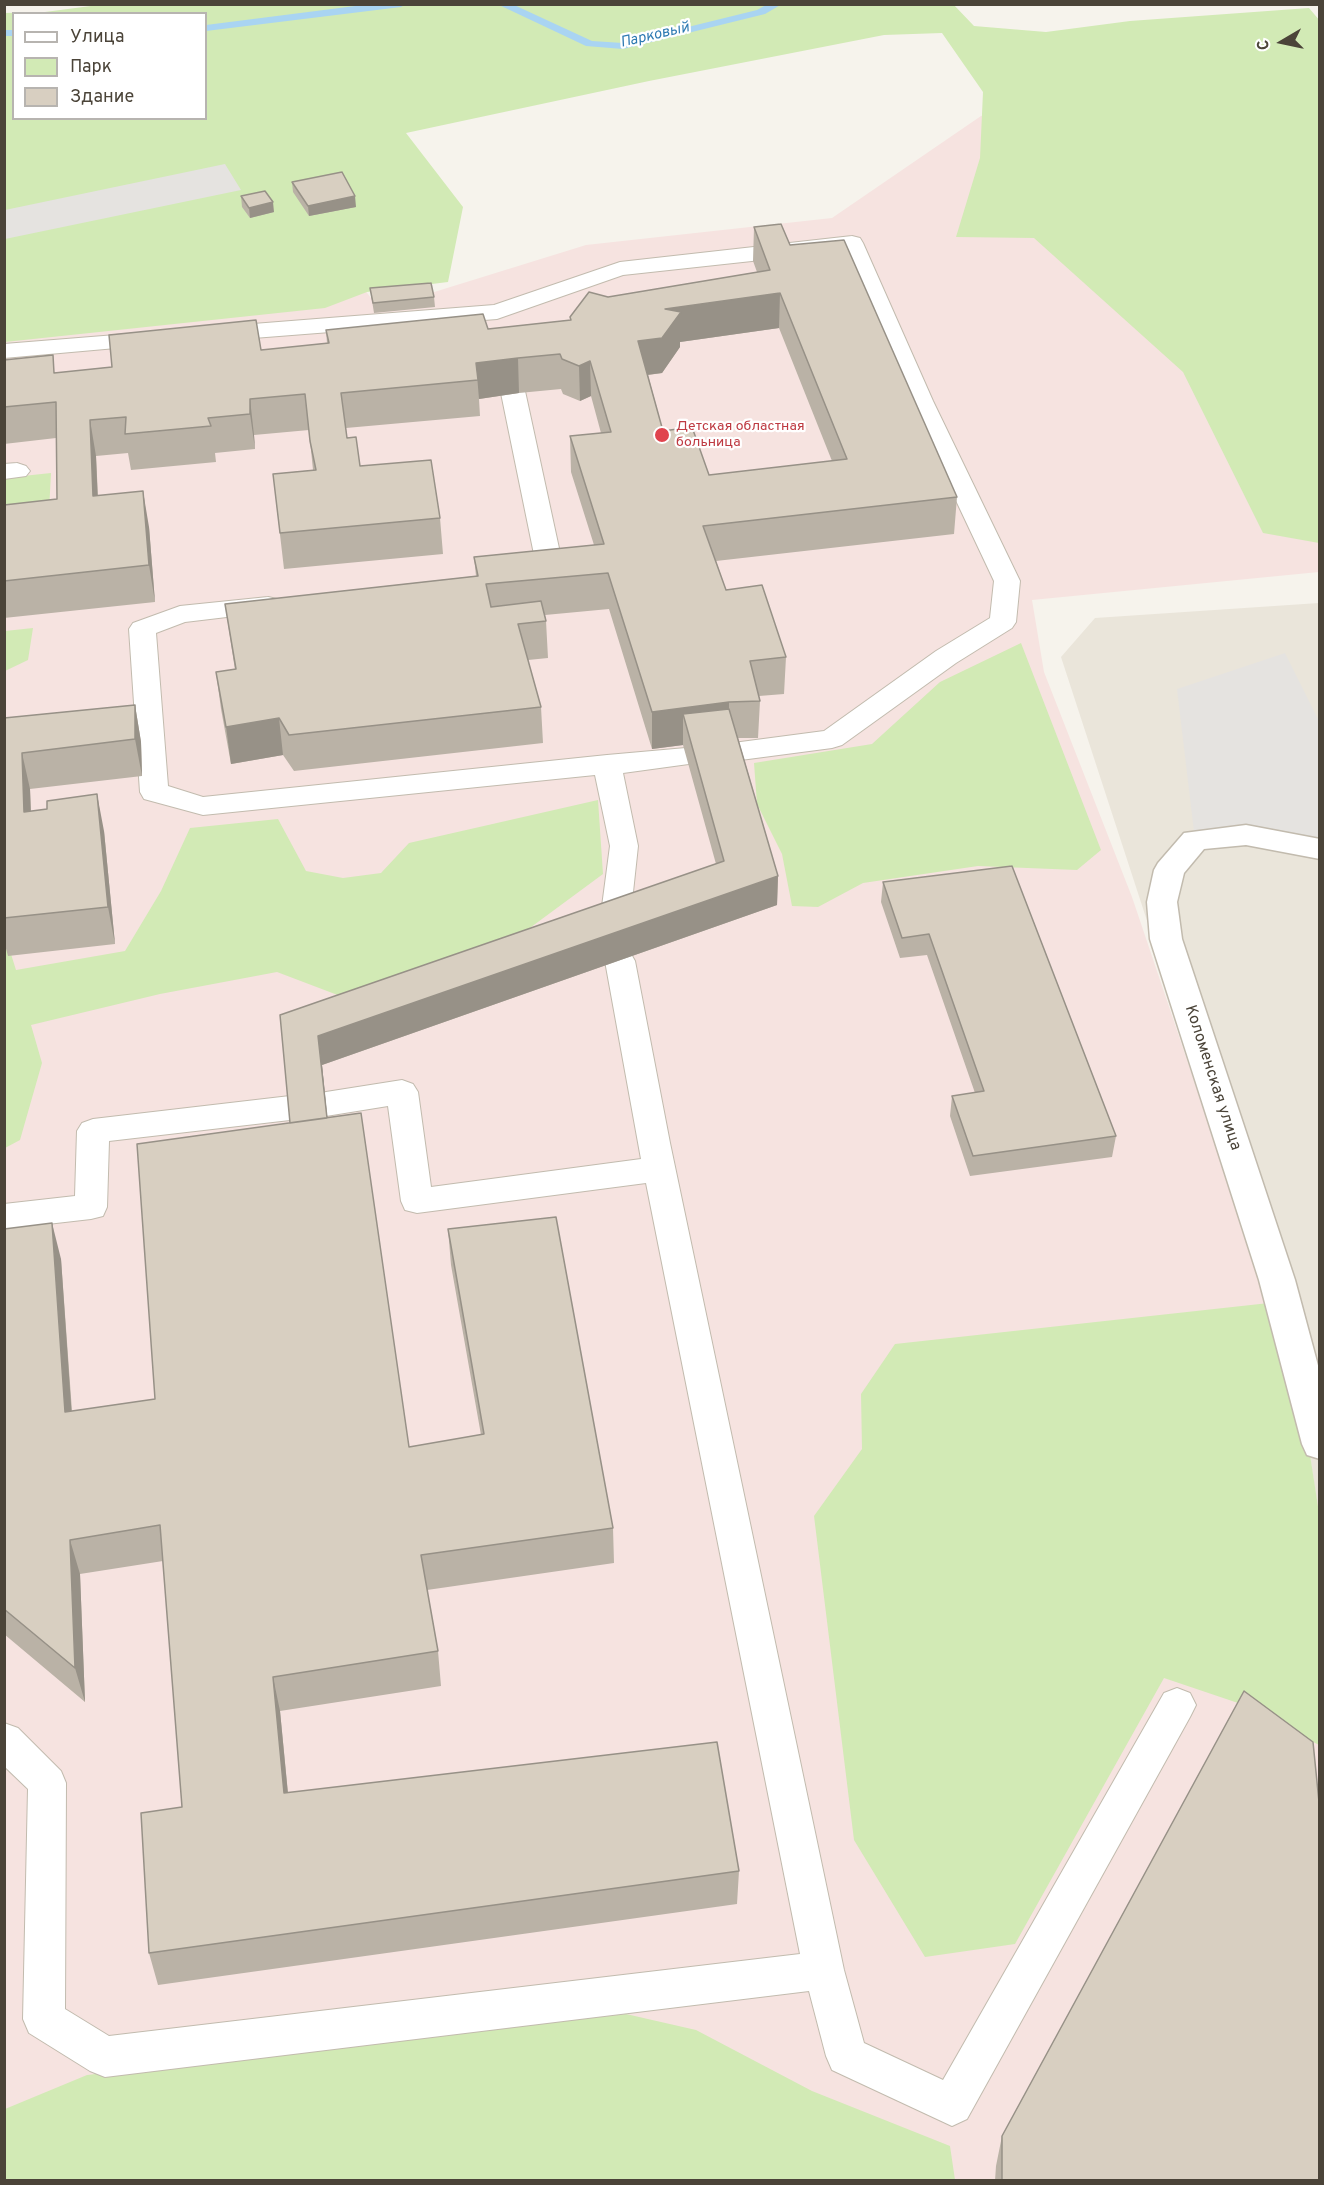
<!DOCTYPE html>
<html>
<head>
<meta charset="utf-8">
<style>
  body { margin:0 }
  #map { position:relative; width:1324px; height:2185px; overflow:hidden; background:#f6f3ec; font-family:Overpass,sans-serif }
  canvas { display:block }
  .frame { position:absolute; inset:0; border:6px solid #4b4439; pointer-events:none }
  .legend { position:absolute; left:12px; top:12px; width:195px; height:108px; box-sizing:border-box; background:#fff; border:2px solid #b7b4b0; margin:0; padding:8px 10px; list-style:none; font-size:18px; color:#4b4439 }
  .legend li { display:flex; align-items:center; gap:12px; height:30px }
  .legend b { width:30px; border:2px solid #b7b4b0 }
  .north { position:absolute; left:1252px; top:12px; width:60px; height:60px; -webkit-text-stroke:4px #fff; paint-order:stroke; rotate:261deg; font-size:16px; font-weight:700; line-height:24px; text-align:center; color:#4b4439 }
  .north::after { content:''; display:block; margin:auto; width:21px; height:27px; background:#4b4439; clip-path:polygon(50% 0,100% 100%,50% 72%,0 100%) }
</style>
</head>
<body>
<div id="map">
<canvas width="1324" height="2185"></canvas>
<div class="frame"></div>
<ul class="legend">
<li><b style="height:8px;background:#fff"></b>Улица</li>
<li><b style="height:16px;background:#d2eab5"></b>Парк</li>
<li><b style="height:16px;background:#d8cfc1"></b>Здание</li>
</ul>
<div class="north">С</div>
</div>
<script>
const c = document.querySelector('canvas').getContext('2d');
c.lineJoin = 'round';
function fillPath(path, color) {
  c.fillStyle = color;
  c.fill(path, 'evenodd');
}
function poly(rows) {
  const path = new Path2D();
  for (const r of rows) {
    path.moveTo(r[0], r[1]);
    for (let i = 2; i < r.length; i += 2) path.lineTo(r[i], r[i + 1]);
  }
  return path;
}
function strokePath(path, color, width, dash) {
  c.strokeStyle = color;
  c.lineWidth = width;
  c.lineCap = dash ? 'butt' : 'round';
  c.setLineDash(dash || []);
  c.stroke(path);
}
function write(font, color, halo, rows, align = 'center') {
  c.font = font + ' Overpass,sans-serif';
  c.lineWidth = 4.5;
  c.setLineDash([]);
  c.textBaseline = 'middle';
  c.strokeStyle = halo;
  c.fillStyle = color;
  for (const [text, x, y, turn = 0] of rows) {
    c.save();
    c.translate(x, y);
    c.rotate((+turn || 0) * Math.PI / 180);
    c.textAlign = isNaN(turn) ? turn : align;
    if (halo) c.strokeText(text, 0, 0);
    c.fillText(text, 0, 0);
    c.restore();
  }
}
fillPath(poly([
  [1319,603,1319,1516,1300,1390,1061,657,1095,618]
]), '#eae5da');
fillPath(poly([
  [1268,92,1319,168,1319,572,1032,600,1044,672,1132,897,1269,1303,1320,1513,1319,2180,5,2180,4,252,309,217,371,298,431,293,586,245,832,218,981,116]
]), '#f6e3e0');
fillPath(poly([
  [106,4,953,4,974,26,1046,32,1130,21,1309,8,1320,21,1319,543,1263,533,1183,372,1034,238,956,237,980,158,983,92,942,33,884,35,649,81,406,133,463,207,448,282,367,292,325,308,5,342,4,13,45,12],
  [14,14,206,14,206,118,14,118],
  [51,473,48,530,5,536,4,478],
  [33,628,28,660,5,671,5,631],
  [1021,643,1101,850,1077,870,978,866,863,883,818,907,792,906,782,854,757,804,754,763,872,744,940,682],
  [598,800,603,874,523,933,356,1002,277,972,160,994,31,1025,42,1063,20,1140,5,1148,5,935,16,970,125,951,161,891,190,828,278,819,306,871,343,878,381,873,409,843],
  [1269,1303,1300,1390,1319,1513,1319,1745,1238,1703,1164,1678,1015,1944,925,1957,854,1840,814,1516,862,1449,861,1394,895,1344],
  [626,2014,696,2030,812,2091,950,2146,955,2180,5,2180,5,2109,87,2075]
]), '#d2eab5');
fillPath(poly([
  [225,164,241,190,5,239,5,210],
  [1285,653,1319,721,1320,846,1195,840,1177,689]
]), '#e5e3e0');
fillPath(poly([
  [371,4,406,4,401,7,206,31,206,25,371,4],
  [497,4,512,4,592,41,623,43,757,10,768,4,782,4,765,14,623,49,586,46,497,4],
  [4,30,14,30,14,36,4,36,4,30]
]), '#a9d4f2');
const service = poly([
  [852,236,860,238,863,243,933,401,1020,581,1016,622,1012,628,956,663,842,745,832,748,733,761,723,758,719,752,723,746,733,743,824,731,936,651,990,618,994,581,909,401,844,251,623,275,497,319,215,341,207,339,203,334,207,329,215,327,494,305,620,262,852,236],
  [153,332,161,334,165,339,161,344,4,358,4,344,153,332],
  [505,347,513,349,517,354,565,576,561,582,552,584,535,585,526,583,522,577,526,571,537,569,493,354,497,349,505,347],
  [17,463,26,466,30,471,26,476,4,479,4,464,17,463],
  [268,597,277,599,281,605,277,611,185,622,156,633,168,786,203,797,607,755,686,748,696,751,700,757,696,763,623,773,638,846,629,929,625,936,614,939,603,936,599,929,610,846,595,775,203,815,144,799,140,792,129,629,133,623,180,606,268,597],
  [620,950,631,954,635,961,670,1143,844,1970,864,2043,943,2080,1164,1693,1177,1688,1190,1693,1196,1705,1190,1717,967,2119,952,2126,832,2070,826,2056,809,1991,105,2077,90,2071,29,2033,23,2019,28,1789,4,1766,4,1723,18,1728,61,1771,66,1783,65,2009,109,2036,800,1954,646,1183,417,1213,405,1210,401,1201,388,1106,326,1116,315,1112,310,1104,315,1096,326,1092,402,1080,413,1084,418,1092,431,1187,641,1159,605,961,609,954,620,950],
  [290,1096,301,1100,306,1108,301,1116,290,1120,109,1141,107,1207,103,1216,91,1219,4,1229,4,1204,75,1196,77,1131,82,1123,93,1119,290,1096]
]);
const minor = poly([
  [1246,825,1320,839,1320,859,1246,845,1204,849,1184,873,1177,902,1182,939,1295,1280,1320,1373,1320,1459,1307,1455,1302,1444,1259,1280,1150,939,1147,902,1154,870,1158,863,1184,833,1246,825]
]);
strokePath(service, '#c2bbae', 2);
strokePath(minor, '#c2bbae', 3);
fillPath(service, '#fff');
fillPath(minor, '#fff');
fillPath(poly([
  [292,182,356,207,309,216,293,192],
  [241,196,274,212,250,218,242,207],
  [754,227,790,245,957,497,954,534,716,561,726,590,786,657,784,694,759,696,760,701,758,738,738,738,778,876,777,905,322,1065,327,1118,409,1447,481,1435,451,1265,448,1229,613,1528,614,1563,427,1590,438,1651,441,1686,280,1711,288,1793,739,1871,737,1904,158,1985,149,1953,182,1807,163,1561,80,1574,85,1702,4,1634,4,1229,61,1259,72,1411,155,1399,290,1123,280,1015,716,864,683,745,652,749,609,609,545,615,546,621,548,658,528,660,541,707,543,743,294,771,283,755,231,764,221,709,216,672,235,670,225,604,476,576,474,557,594,545,571,472,570,436,601,433,591,396,580,401,563,394,561,389,519,393,479,399,480,416,346,428,347,438,360,466,440,518,443,554,284,569,273,474,313,470,309,430,254,435,255,449,215,453,216,462,131,470,128,453,96,456,98,496,149,527,155,602,4,618,4,505,57,499,56,438,4,444,4,360,56,373,327,343,326,330,488,329,570,320,570,317,608,297,757,272,753,261],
  [779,328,832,461,709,475,663,431,648,375,662,373,680,347,680,342],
  [370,288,434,297,435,307,374,313],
  [135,705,141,742,142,776,30,789,31,811,104,831,115,944,8,956,4,941,4,718],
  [883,882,1116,1136,1112,1157,970,1176,950,1116,952,1096,975,1093,927,955,900,958,881,902],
  [1002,2136,1320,2181,995,2181,996,2166]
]), '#bab2a6');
fillPath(poly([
  [355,196,356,207,309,216,308,206],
  [273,202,274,212,250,218,249,208],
  [780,293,779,328,680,342,680,347,662,373,638,376,638,341,665,309],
  [518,358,519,393,479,399,476,363],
  [590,361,591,396,580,401,579,366],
  [250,399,254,435,255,449,250,414],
  [90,420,96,456,99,532,93,496],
  [143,491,149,527,155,602,149,565],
  [729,702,729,738,683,714,683,745,652,749,652,712],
  [135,705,141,742,142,776,135,739],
  [279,718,283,755,231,764,226,727],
  [22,753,30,789,32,849,24,812],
  [97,794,104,831,115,944,108,907],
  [778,876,777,905,322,1065,331,1154,318,1036],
  [52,1223,61,1259,74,1448,65,1412],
  [70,1540,80,1574,85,1702,75,1668],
  [273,1677,280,1711,291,1826,284,1793]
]), '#979187');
const building = poly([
  [342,172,355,196,308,206,292,182,342,172],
  [265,191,273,202,249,208,241,196,265,191],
  [781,224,790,245,844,240,957,497,703,526,726,590,762,585,786,657,750,661,760,701,729,702,652,712,608,573,486,584,491,607,541,601,546,621,518,624,541,707,289,735,279,718,226,727,216,672,236,669,225,604,478,576,474,557,604,544,570,436,611,432,590,361,579,366,562,359,560,354,518,358,476,363,478,380,341,393,347,438,356,437,360,466,431,460,440,518,280,533,273,474,316,470,310,441,305,394,250,399,250,414,208,418,211,426,125,434,126,417,90,420,93,496,143,491,149,565,4,581,4,505,57,499,56,402,4,407,4,360,53,355,54,373,112,367,109,335,256,320,261,350,329,343,326,330,483,314,488,329,571,320,570,317,589,292,608,297,770,270,754,227,781,224],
  [780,293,847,459,709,475,692,427,663,431,638,341,662,338,681,312,665,309,780,293],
  [431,283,434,297,373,303,370,288,431,283],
  [135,705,135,739,22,753,24,812,47,809,47,801,97,794,108,907,4,918,4,718,135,705],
  [729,709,778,876,318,1036,327,1118,290,1123,280,1015,724,861,683,714,729,709],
  [1012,866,1116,1136,973,1156,952,1096,984,1091,929,934,902,938,883,882,1012,866],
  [361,1113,409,1447,484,1434,448,1229,556,1217,613,1528,421,1555,438,1651,273,1677,284,1793,717,1742,739,1871,149,1953,141,1813,182,1807,160,1525,70,1540,75,1668,4,1609,4,1229,52,1223,65,1412,155,1399,137,1144,361,1113],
  [1244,1691,1313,1742,1320,1812,1320,2181,1002,2181,1002,2136,1244,1691]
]);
fillPath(building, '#d8cfc1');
strokePath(building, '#979187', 1.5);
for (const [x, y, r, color] of [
  [662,435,8,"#e0444e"]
]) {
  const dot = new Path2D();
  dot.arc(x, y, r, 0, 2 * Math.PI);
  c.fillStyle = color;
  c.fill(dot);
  strokePath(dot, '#fff', 2);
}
write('14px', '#be3a42', '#fff', [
  ["Детская областная",676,427],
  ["больница",676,443]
], 'left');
write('italic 15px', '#2e7ab2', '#fff', [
  ["Парковый",655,36,-13]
]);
write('16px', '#4b4439', '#fff', [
  ["Коломенская улица",1212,1078,72]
]);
</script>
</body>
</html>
